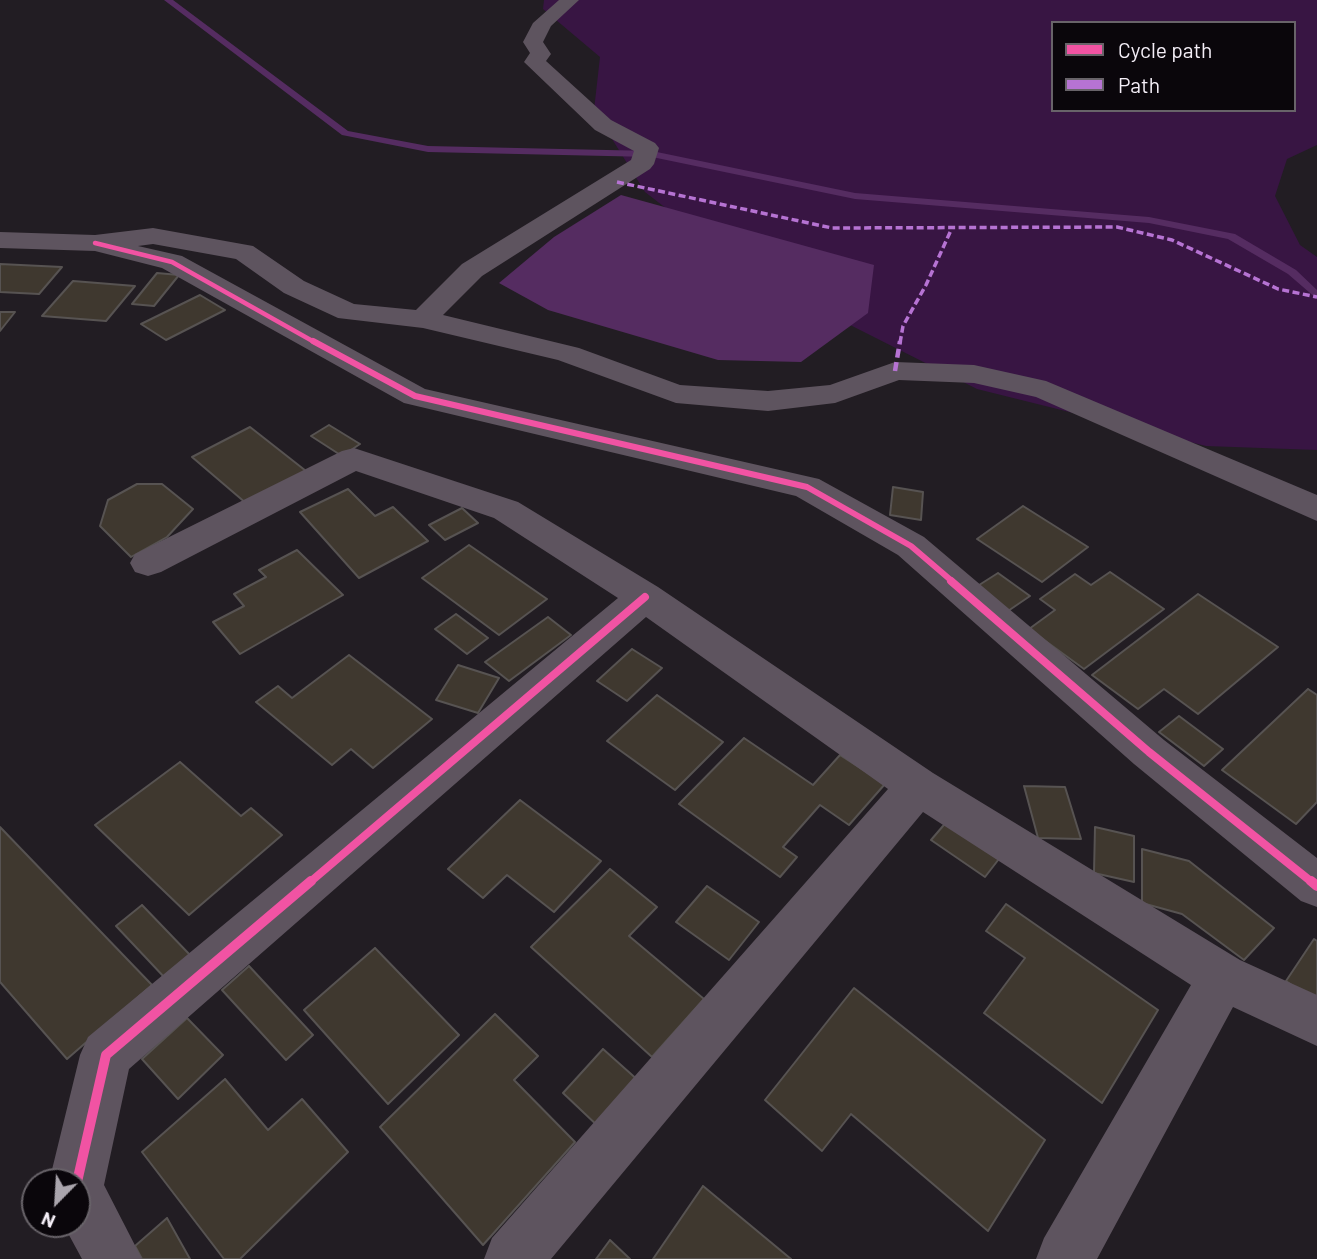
<!DOCTYPE html>
<html>
<head>
<meta charset="utf-8">
<style>
  body { margin:0 }
  #map { position:relative; width:1317px; height:1259px; overflow:hidden; background:#221d23; font-family:Barlow,sans-serif }
  canvas { display:block }
  .legend { position:absolute; left:1051px; top:21px; width:245px; height:91px; box-sizing:border-box; background:#0a060b; border:2px solid #686369; margin:0; padding:9px 12px; list-style:none; font-size:21px; color:#f4eef7 }
  .legend li { display:flex; align-items:center; gap:14px; height:35px }
  .legend b { width:35px; border:2px solid #686369 }
  .north { position:absolute; left:21px; top:1168px; width:70px; height:70px; box-sizing:border-box; background:#0a060b; border:2px solid #686369; border-radius:50%; rotate:204deg; font-size:19px; font-weight:700; line-height:28px; text-align:center; color:#f4eef7 }
  .north::after { content:''; display:block; margin:auto; width:24px; height:32px; background:#aaa5ad; clip-path:polygon(50% 0,100% 100%,50% 72%,0 100%) }
</style>
</head>
<body>
<div id="map">
<canvas width="1317" height="1259"></canvas>
<ul class="legend">
<li><b style="height:9px;background:#f153a3"></b>Cycle path</li>
<li><b style="height:9px;background:#b673d3"></b>Path</li>
</ul>
<div class="north">N</div>
</div>
<script>
const c = document.querySelector('canvas').getContext('2d');
c.lineJoin = 'round';
function fillPath(path, color) {
  c.fillStyle = color;
  c.fill(path, 'evenodd');
}
function poly(rows) {
  const path = new Path2D();
  for (const r of rows) {
    path.moveTo(r[0], r[1]);
    for (let i = 2; i < r.length; i += 2) path.lineTo(r[i], r[i + 1]);
  }
  return path;
}
function strokePath(path, color, width, dash) {
  c.strokeStyle = color;
  c.lineWidth = width;
  c.lineCap = dash ? 'butt' : 'round';
  c.setLineDash(dash || []);
  c.stroke(path);
}
fillPath(poly([
  [544,0,1317,0,1317,145,1287,159,1275,196,1300,245,1317,257,1317,450,1206,446,977,389,755,277,645,192,594,110,600,57,543,9],
  [1053,23,1294,23,1294,110,1053,110]
]), '#381543');
fillPath(poly([
  [621,195,874,265,868,313,801,362,718,360,548,310,499,283,554,237]
]), '#552c61');
fillPath(poly([
  [164,0,173,0,348,131,428,146,652,151,855,193,1149,217,1235,234,1296,270,1317,290,1317,299,1288,274,1228,239,1149,223,855,199,652,157,428,152,342,135,164,0]
]), '#552c61');
const building = poly([
  [0,264,62,267,39,294,0,292,0,264],
  [157,273,179,275,154,306,132,304,157,273],
  [73,281,135,286,106,321,42,316,73,281],
  [200,295,225,310,166,340,141,324,200,295],
  [0,312,15,312,0,331,0,312],
  [329,425,360,444,342,456,311,436,329,425],
  [250,427,306,471,247,504,192,457,250,427],
  [137,484,162,484,193,509,167,537,131,557,100,526,108,500,137,484],
  [893,487,923,492,921,520,890,515,893,487],
  [348,489,375,516,393,507,428,541,359,578,300,512,348,489],
  [1023,506,1088,547,1042,582,977,539,1023,506],
  [462,508,478,523,445,540,429,525,462,508],
  [469,545,547,599,499,635,422,578,469,545],
  [297,550,343,595,240,654,213,622,244,606,234,594,266,577,259,570,297,550],
  [1110,572,1164,609,1084,669,1029,629,1055,610,1040,599,1075,574,1091,585,1110,572],
  [998,573,1030,596,1008,611,976,587,998,573],
  [1198,594,1278,647,1198,714,1164,689,1138,709,1092,675,1198,594],
  [456,614,488,638,467,654,435,629,456,614],
  [548,617,571,635,509,681,485,662,548,617],
  [632,649,662,668,627,701,597,681,632,649],
  [349,655,432,719,373,768,351,749,332,765,256,702,278,686,292,698,349,655],
  [458,665,499,678,478,713,436,700,458,665],
  [1308,689,1317,695,1317,802,1296,824,1222,770,1308,689],
  [657,695,723,742,675,790,607,741,657,695],
  [1179,716,1223,749,1204,766,1159,732,1179,716],
  [744,738,813,785,840,755,885,784,849,825,820,805,783,847,797,857,780,877,679,804,744,738],
  [180,762,241,816,251,808,282,835,189,915,95,825,180,762],
  [1024,786,1065,787,1081,839,1038,838,1024,786],
  [520,800,601,861,554,912,507,875,483,898,448,869,520,800],
  [949,819,1002,855,985,877,931,840,949,819],
  [0,827,152,985,67,1059,0,982,0,827],
  [1095,827,1134,836,1134,882,1094,873,1095,827],
  [1142,849,1189,861,1274,928,1244,960,1182,914,1142,903,1142,849],
  [610,869,657,907,629,936,704,999,652,1057,531,947,610,869],
  [707,886,759,922,729,960,676,922,707,886],
  [1006,904,1158,1010,1102,1103,984,1013,1025,958,986,931,1006,904],
  [142,905,191,956,165,978,116,926,142,905],
  [1314,939,1317,941,1317,1003,1286,981,1314,939],
  [375,948,459,1035,388,1104,304,1010,375,948],
  [249,966,313,1035,286,1060,222,990,249,966],
  [854,988,1045,1140,988,1231,851,1114,822,1151,765,1100,854,988],
  [495,1014,538,1056,514,1080,575,1142,483,1245,380,1127,495,1014],
  [187,1018,223,1055,178,1099,142,1059,187,1018],
  [603,1049,640,1082,601,1129,563,1093,603,1049],
  [225,1079,268,1130,302,1099,348,1152,240,1259,224,1259,142,1152,225,1079],
  [703,1186,791,1259,653,1259,703,1186],
  [167,1218,190,1259,142,1259,135,1246,167,1218],
  [610,1240,630,1259,596,1259,610,1240]
]);
fillPath(building, '#3f382f');
strokePath(building, '#575352', 2);
fillPath(poly([
  [559,0,579,0,551,26,543,42,551,54,546,61,611,120,655,143,659,148,654,164,650,169,482,276,443,315,579,348,680,385,768,391,830,385,895,362,974,365,1046,381,1317,495,1317,521,1036,397,974,383,899,380,835,403,768,411,676,403,558,360,423,328,338,318,284,293,236,259,153,244,138,246,182,256,425,389,819,479,924,537,1164,740,1317,858,1317,907,1301,901,1134,764,898,555,796,496,404,403,162,268,95,251,0,248,0,232,95,235,153,228,253,246,304,281,354,304,416,310,462,264,631,160,634,151,595,130,524,62,530,53,523,42,533,23,559,0],
  [354,448,518,502,658,587,933,773,1240,960,1317,995,1317,1046,1233,1007,1097,1259,1036,1259,1044,1238,1191,985,923,812,551,1259,484,1259,492,1238,888,789,646,617,129,1069,104,1185,142,1259,82,1259,63,1224,77,1224,77,1182,49,1182,80,1055,88,1037,618,598,494,518,356,471,161,572,148,576,135,572,130,563,135,554,342,451,354,448]
]), '#5e545f');
strokePath(poly([
  [617,182,832,228,1117,227,1172,240,1278,289,1317,297],
  [900,343,903,326,926,285,952,228]
]), '#b673d3', 3.5, [7, 3.5]);
strokePath(poly([
  [895,371,900,341]
]), '#b673d3', 4.5, [9, 4.5]);
strokePath(poly([
  [95,243,172,262,316,343]
]), '#f153a3', 4.5);
strokePath(poly([
  [313,341,415,396,807,487,911,546,953,582]
]), '#f153a3', 6);
strokePath(poly([
  [951,581,1149,752,1313,883],
  [309,883,645,597]
]), '#f153a3', 8);
strokePath(poly([
  [1311,881,1317,886],
  [77,1182,106,1055,311,881]
]), '#f153a3', 10);
</script>
</body>
</html>
